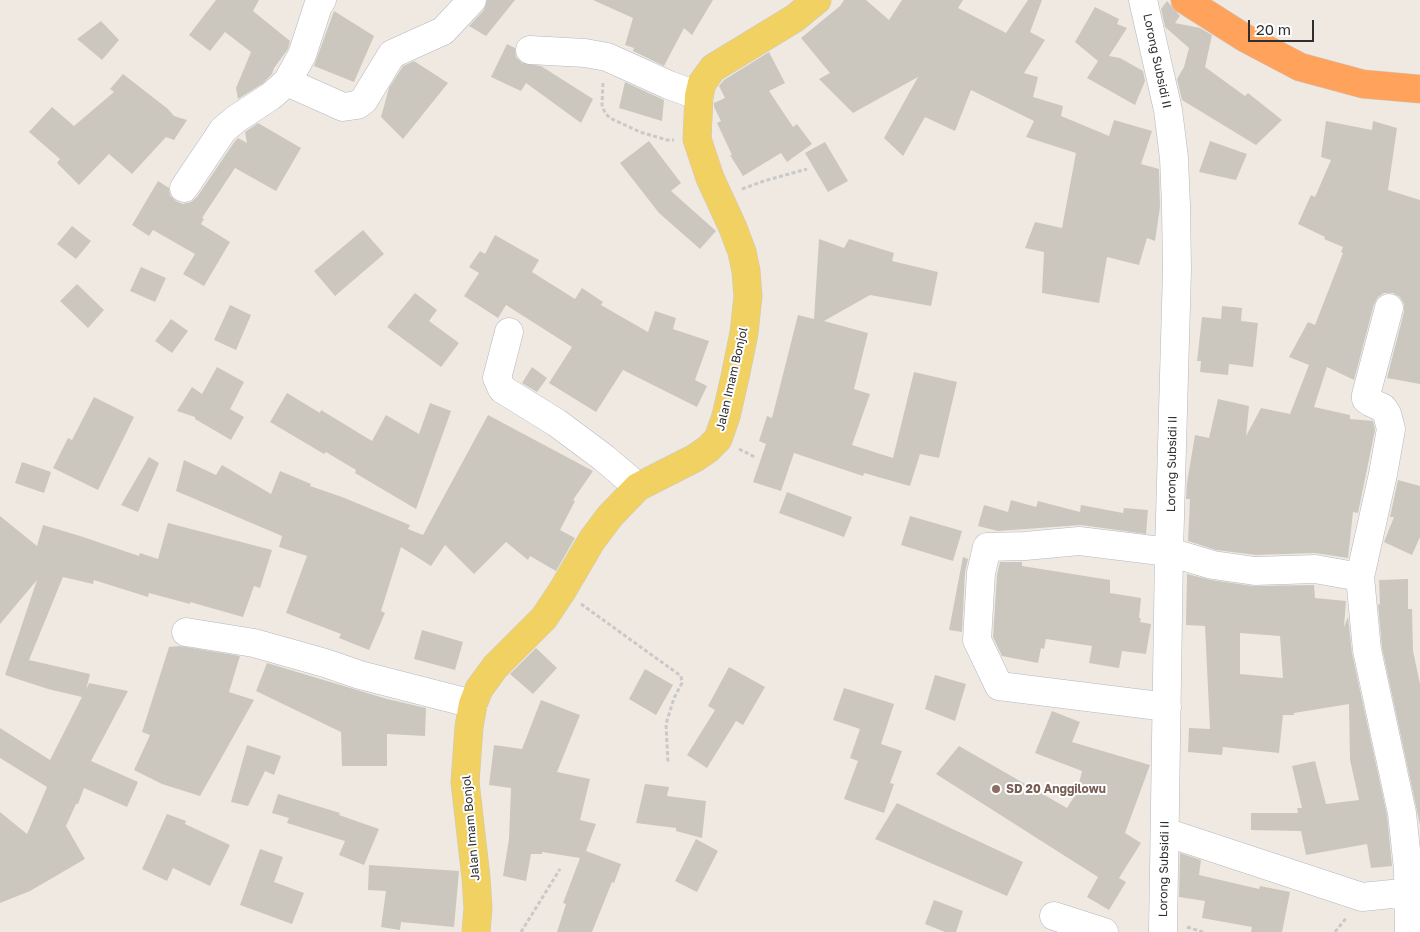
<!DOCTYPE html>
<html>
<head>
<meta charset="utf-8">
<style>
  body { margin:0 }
  #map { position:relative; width:1420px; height:932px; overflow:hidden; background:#efe9e1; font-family:"Golos Text",sans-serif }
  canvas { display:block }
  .scale { position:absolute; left:1248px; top:20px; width:66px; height:22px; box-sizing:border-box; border:2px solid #2e2e2e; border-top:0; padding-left:6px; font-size:15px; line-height:18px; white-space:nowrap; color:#2e2e2e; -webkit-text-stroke:4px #fff; paint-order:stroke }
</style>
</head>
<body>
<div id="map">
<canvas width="1420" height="932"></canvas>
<div class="scale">20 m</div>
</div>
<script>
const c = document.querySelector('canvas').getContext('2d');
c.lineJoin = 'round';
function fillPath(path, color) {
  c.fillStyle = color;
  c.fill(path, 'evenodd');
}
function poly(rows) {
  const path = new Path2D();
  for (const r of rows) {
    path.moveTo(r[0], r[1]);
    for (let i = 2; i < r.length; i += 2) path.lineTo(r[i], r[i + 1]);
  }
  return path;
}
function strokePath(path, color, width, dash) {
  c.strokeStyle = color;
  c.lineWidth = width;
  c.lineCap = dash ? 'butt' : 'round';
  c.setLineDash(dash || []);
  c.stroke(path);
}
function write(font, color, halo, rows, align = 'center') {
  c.font = font + ' "Golos Text",sans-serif';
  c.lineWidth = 4;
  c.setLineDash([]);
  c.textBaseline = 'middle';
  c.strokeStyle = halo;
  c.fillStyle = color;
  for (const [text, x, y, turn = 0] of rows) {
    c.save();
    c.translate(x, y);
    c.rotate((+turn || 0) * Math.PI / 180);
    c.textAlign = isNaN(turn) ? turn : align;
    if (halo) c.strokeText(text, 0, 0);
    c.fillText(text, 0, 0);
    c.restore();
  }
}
fillPath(poly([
  [216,0,259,0,253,11,290,41,288,49,274,68,272,74,262,84,238,99,236,88,251,52,225,32,210,51,189,35],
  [487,0,515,0,486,36,469,26,484,10],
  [593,0,713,0,692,35,684,28,664,66,633,51,634,48,625,45,633,18],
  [844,0,866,0,889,20,902,0,963,0,958,8,1006,33,1028,0,1042,0,1030,32,1045,40,1024,73,1038,77,1033,97,1063,106,1061,116,1109,136,1114,120,1152,131,1141,164,1159,169,1160,207,1155,241,1147,238,1139,265,1107,257,1099,303,1042,293,1044,252,1025,248,1035,222,1062,228,1076,153,1026,137,1034,121,971,90,955,131,925,117,903,156,884,138,918,77,853,113,819,79,830,73,801,38,840,6],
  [1167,1,1180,16,1175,23,1200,28,1212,35,1205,67,1245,96,1248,93,1282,120,1256,145,1182,100,1177,79,1184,67,1189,48,1165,27,1161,9],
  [1095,7,1119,19,1117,24,1127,28,1109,56,1120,58,1143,71,1145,81,1135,105,1087,78,1098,61,1075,42],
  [334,11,374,36,354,82,314,66],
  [101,21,119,40,102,60,77,39],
  [507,44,515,48,516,57,522,63,541,66,593,99,581,123,526,83,521,91,491,77],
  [769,52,785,83,769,91,793,127,797,124,812,144,787,162,781,153,743,176,730,155,732,155,717,123,721,121,714,107,714,103,725,98,719,86,724,80],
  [414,61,448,83,403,139,381,117,389,88,403,66],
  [123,74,168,109,174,116,187,120,174,140,166,137,132,174,109,154,79,185,57,163,60,159,29,132,52,107,74,126,114,92,110,89],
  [625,82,664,100,662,121,619,108],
  [1326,121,1372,130,1373,121,1397,128,1388,190,1420,200,1420,384,1387,378,1404,312,1404,304,1400,297,1393,293,1384,293,1378,297,1374,304,1354,380,1327,367,1314,407,1350,415,1350,419,1373,421,1375,430,1358,513,1353,512,1348,558,1315,553,1256,555,1216,550,1188,541,1190,499,1186,499,1187,483,1195,435,1209,438,1218,399,1249,406,1246,436,1261,408,1290,414,1309,365,1289,357,1308,322,1315,325,1343,253,1341,252,1343,247,1324,239,1325,237,1298,224,1311,195,1315,197,1331,160,1321,157],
  [258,123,301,148,276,191,235,168,202,218,204,219,201,224,230,242,204,286,183,274,195,254,153,230,149,236,132,225,158,181,169,188,170,195,176,201,183,204,191,202,197,197,235,141,238,138,247,143,245,132],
  [649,141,681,183,671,191,716,231,700,249,659,213,620,163],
  [1210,141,1247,154,1236,180,1199,172],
  [825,142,848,181,828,192,805,153],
  [72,226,91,241,76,259,57,244],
  [363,230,384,254,335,296,314,271],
  [495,235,539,260,532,272,575,299,582,288,603,302,601,305,648,332,655,311,676,318,673,329,709,341,695,380,707,386,697,407,623,370,596,412,549,383,572,347,506,305,498,318,464,296,479,273,469,267,480,251,485,254],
  [819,239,844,248,849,239,894,253,892,261,938,272,931,306,870,295,824,321,868,333,854,389,870,394,852,445,893,458,914,372,957,382,939,458,920,454,910,486,864,473,863,476,794,453,781,491,753,482,766,444,759,441,767,416,772,418,798,315,814,319],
  [141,267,166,278,155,302,130,291],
  [77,284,104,310,88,328,60,301],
  [415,293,437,310,429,321,459,343,441,367,387,327],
  [230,305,251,315,236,350,214,340],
  [1222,306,1242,308,1241,321,1258,323,1253,367,1229,364,1228,375,1200,372,1201,361,1197,361,1202,317,1221,319],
  [171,319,188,331,172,353,155,341],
  [217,367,244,382,230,409,244,417,231,440,195,419,195,417,177,411,192,387,202,394],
  [532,367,547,378,537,392,522,383],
  [287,393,320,413,321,410,372,441,386,415,419,434,430,403,451,411,416,509,355,473,356,470,326,452,324,454,270,422],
  [94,397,134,417,98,490,53,468,68,438,72,440],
  [488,415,593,471,573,500,575,501,560,530,575,538,556,571,530,556,528,560,506,542,474,574,445,545,431,566,401,547,381,611,385,613,369,650,339,638,341,634,286,613,307,556,279,547,282,536,176,491,184,460,216,475,222,465,271,494,280,471,311,484,310,486,342,497,410,525,408,529,423,535],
  [149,457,159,463,138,512,121,505],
  [22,462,51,472,44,493,15,483],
  [1398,480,1420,486,1420,537,1412,555,1384,542,1394,517,1390,517],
  [787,492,852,517,844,537,779,513],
  [1011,500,1036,507,1038,501,1080,512,1081,505,1123,513,1124,508,1148,510,1146,534,1081,525,998,531,978,526,984,505,1008,512],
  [0,516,37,546,43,525,80,536,139,556,140,553,158,559,168,523,272,550,260,588,254,586,243,617,190,602,190,604,149,593,148,597,94,580,93,584,63,577,29,660,90,674,86,690,89,683,128,691,91,761,138,782,127,807,84,788,78,804,76,804,66,826,85,859,30,891,0,903,0,812,27,834,47,787,0,758,0,728,50,760,82,697,48,689,5,675,37,580,0,624],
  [910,516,962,531,953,561,901,545],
  [963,557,968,559,965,572,962,632,949,630],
  [1000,562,1022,562,1022,566,1110,580,1110,593,1141,598,1139,618,1141,618,1140,622,1151,624,1146,654,1122,651,1119,668,1089,663,1092,646,1046,639,1044,649,1041,648,1038,663,1002,656,993,637,997,575],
  [1187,574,1211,580,1253,586,1314,585,1315,598,1346,601,1344,627,1348,617,1352,653,1387,815,1392,866,1371,868,1367,844,1306,855,1301,831,1251,830,1251,813,1298,813,1297,808,1302,808,1292,766,1315,761,1326,804,1359,800,1350,760,1349,704,1294,713,1294,715,1283,715,1279,753,1223,747,1222,755,1188,752,1189,728,1210,729,1205,626,1186,625],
  [1240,633,1280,636,1283,678,1240,674],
  [1408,579,1408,609,1412,609,1413,651,1420,684,1420,825,1382,648,1378,604,1380,605,1379,580],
  [422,630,463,642,455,670,414,659],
  [180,646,240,656,229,692,254,700,200,796,162,784,134,770,150,735,142,732,169,647],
  [536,648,557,668,533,694,510,674],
  [267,663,387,699,426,708,425,736,387,734,387,766,342,766,341,732,256,691],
  [729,667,765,687,743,725,736,721,707,768,687,755,715,710,708,706],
  [645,669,673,685,656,715,629,699],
  [935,675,966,684,955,721,925,709],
  [844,688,894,704,881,744,902,751,890,783,894,784,884,813,844,799,858,761,850,758,860,729,833,720],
  [541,700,580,715,557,772,590,779,580,820,596,824,586,851,621,864,614,883,612,882,592,932,557,932,566,904,563,903,580,858,542,852,542,854,531,854,526,881,503,876,509,839,511,788,489,785,494,745,522,749],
  [1052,711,1080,722,1072,742,1150,765,1125,833,1141,843,1119,878,1126,882,1109,910,1087,897,1098,877,936,774,959,746,1067,808,1077,792,1082,771,1035,753],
  [247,745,281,756,274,775,265,771,248,806,231,802],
  [645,784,669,787,667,796,706,801,702,838,676,831,676,828,636,823],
  [278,794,340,813,339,815,379,829,364,865,339,855,345,841,287,823,289,818,272,813],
  [897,803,1023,862,1007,896,875,839],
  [167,814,186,821,185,824,230,845,210,886,173,868,167,881,142,869],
  [696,839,718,851,697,892,675,881],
  [260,849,283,857,274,882,304,893,292,924,240,905],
  [1180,853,1201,860,1199,875,1259,889,1260,886,1290,892,1282,932,1251,932,1252,927,1202,918,1205,901,1179,897],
  [369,865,459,871,454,927,401,922,400,930,381,927,386,891,368,890],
  [934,900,963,911,956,932,945,932,925,924]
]), '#cbc7bf');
const minor = poly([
  [1143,0,1168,110,1174,158,1176,206,1177,270,1169,552,1163,932],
  [530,50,585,53,607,57,669,85,699,96],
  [287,82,343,107,357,105,364,100,392,54,443,31,472,0],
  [184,188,223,130,236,119,271,96,287,82,302,55,318,6,322,0],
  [1389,308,1366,395,1366,399,1370,402,1383,408,1387,414,1391,429,1383,474,1360,577,1367,650,1402,813,1408,869,1409,932],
  [509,332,497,378,502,389,557,423,604,458,638,487],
  [186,632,254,643,325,663,360,675,473,704],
  [1167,707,999,686,977,640,981,573,987,547,1025,546,1079,541,1169,552,1213,565,1255,571,1315,569,1360,577],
  [1165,832,1362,897,1392,894,1407,896,1420,893],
  [1054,916,1104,932]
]);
const major = poly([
  [476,932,478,908,476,878,465,782,469,727,473,704,479,689,495,667,544,618,562,591,592,540,610,516,638,487,695,458,708,449,718,439,726,416,735,377,744,333,748,296,746,271,742,252,733,228,710,178,697,139,699,96,702,83,713,68,795,18,817,0]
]);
const highway = poly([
  [1185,0,1245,38,1300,67,1363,84,1420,89]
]);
strokePath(minor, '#b4b7c1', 29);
strokePath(major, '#c9c9c9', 29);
strokePath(highway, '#c9c9c9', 29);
strokePath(poly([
  [603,83,602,105,605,113,610,118,640,132,667,140,674,140],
  [742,189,764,181,807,169],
  [739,449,755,457],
  [581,604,681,676,682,683,674,698,666,724,668,763],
  [1187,927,1203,932],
  [521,932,560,869],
  [1335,932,1347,917]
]), '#c9c9c9', 3, [4, 2.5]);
strokePath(minor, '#fff', 28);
strokePath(major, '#f2d163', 28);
strokePath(highway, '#ffa35c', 28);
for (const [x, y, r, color] of [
  [996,789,5,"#8d6e63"]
]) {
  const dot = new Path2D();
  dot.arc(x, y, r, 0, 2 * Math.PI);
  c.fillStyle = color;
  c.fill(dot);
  strokePath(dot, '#fff', 2);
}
write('12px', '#2e2e2e', '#fff', [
  ["Lorong Subsidi II",1157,61,78],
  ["Jalan Imam Bonjol",732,379,-77],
  ["Lorong Subsidi II",1172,464,-89],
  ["Jalan Imam Bonjol",471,828,-95],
  ["Lorong Subsidi II",1164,869,-89]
]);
write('bold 12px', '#785e54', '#fff', [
  ["SD 20 Anggilowu",1006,789]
], 'left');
</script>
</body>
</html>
